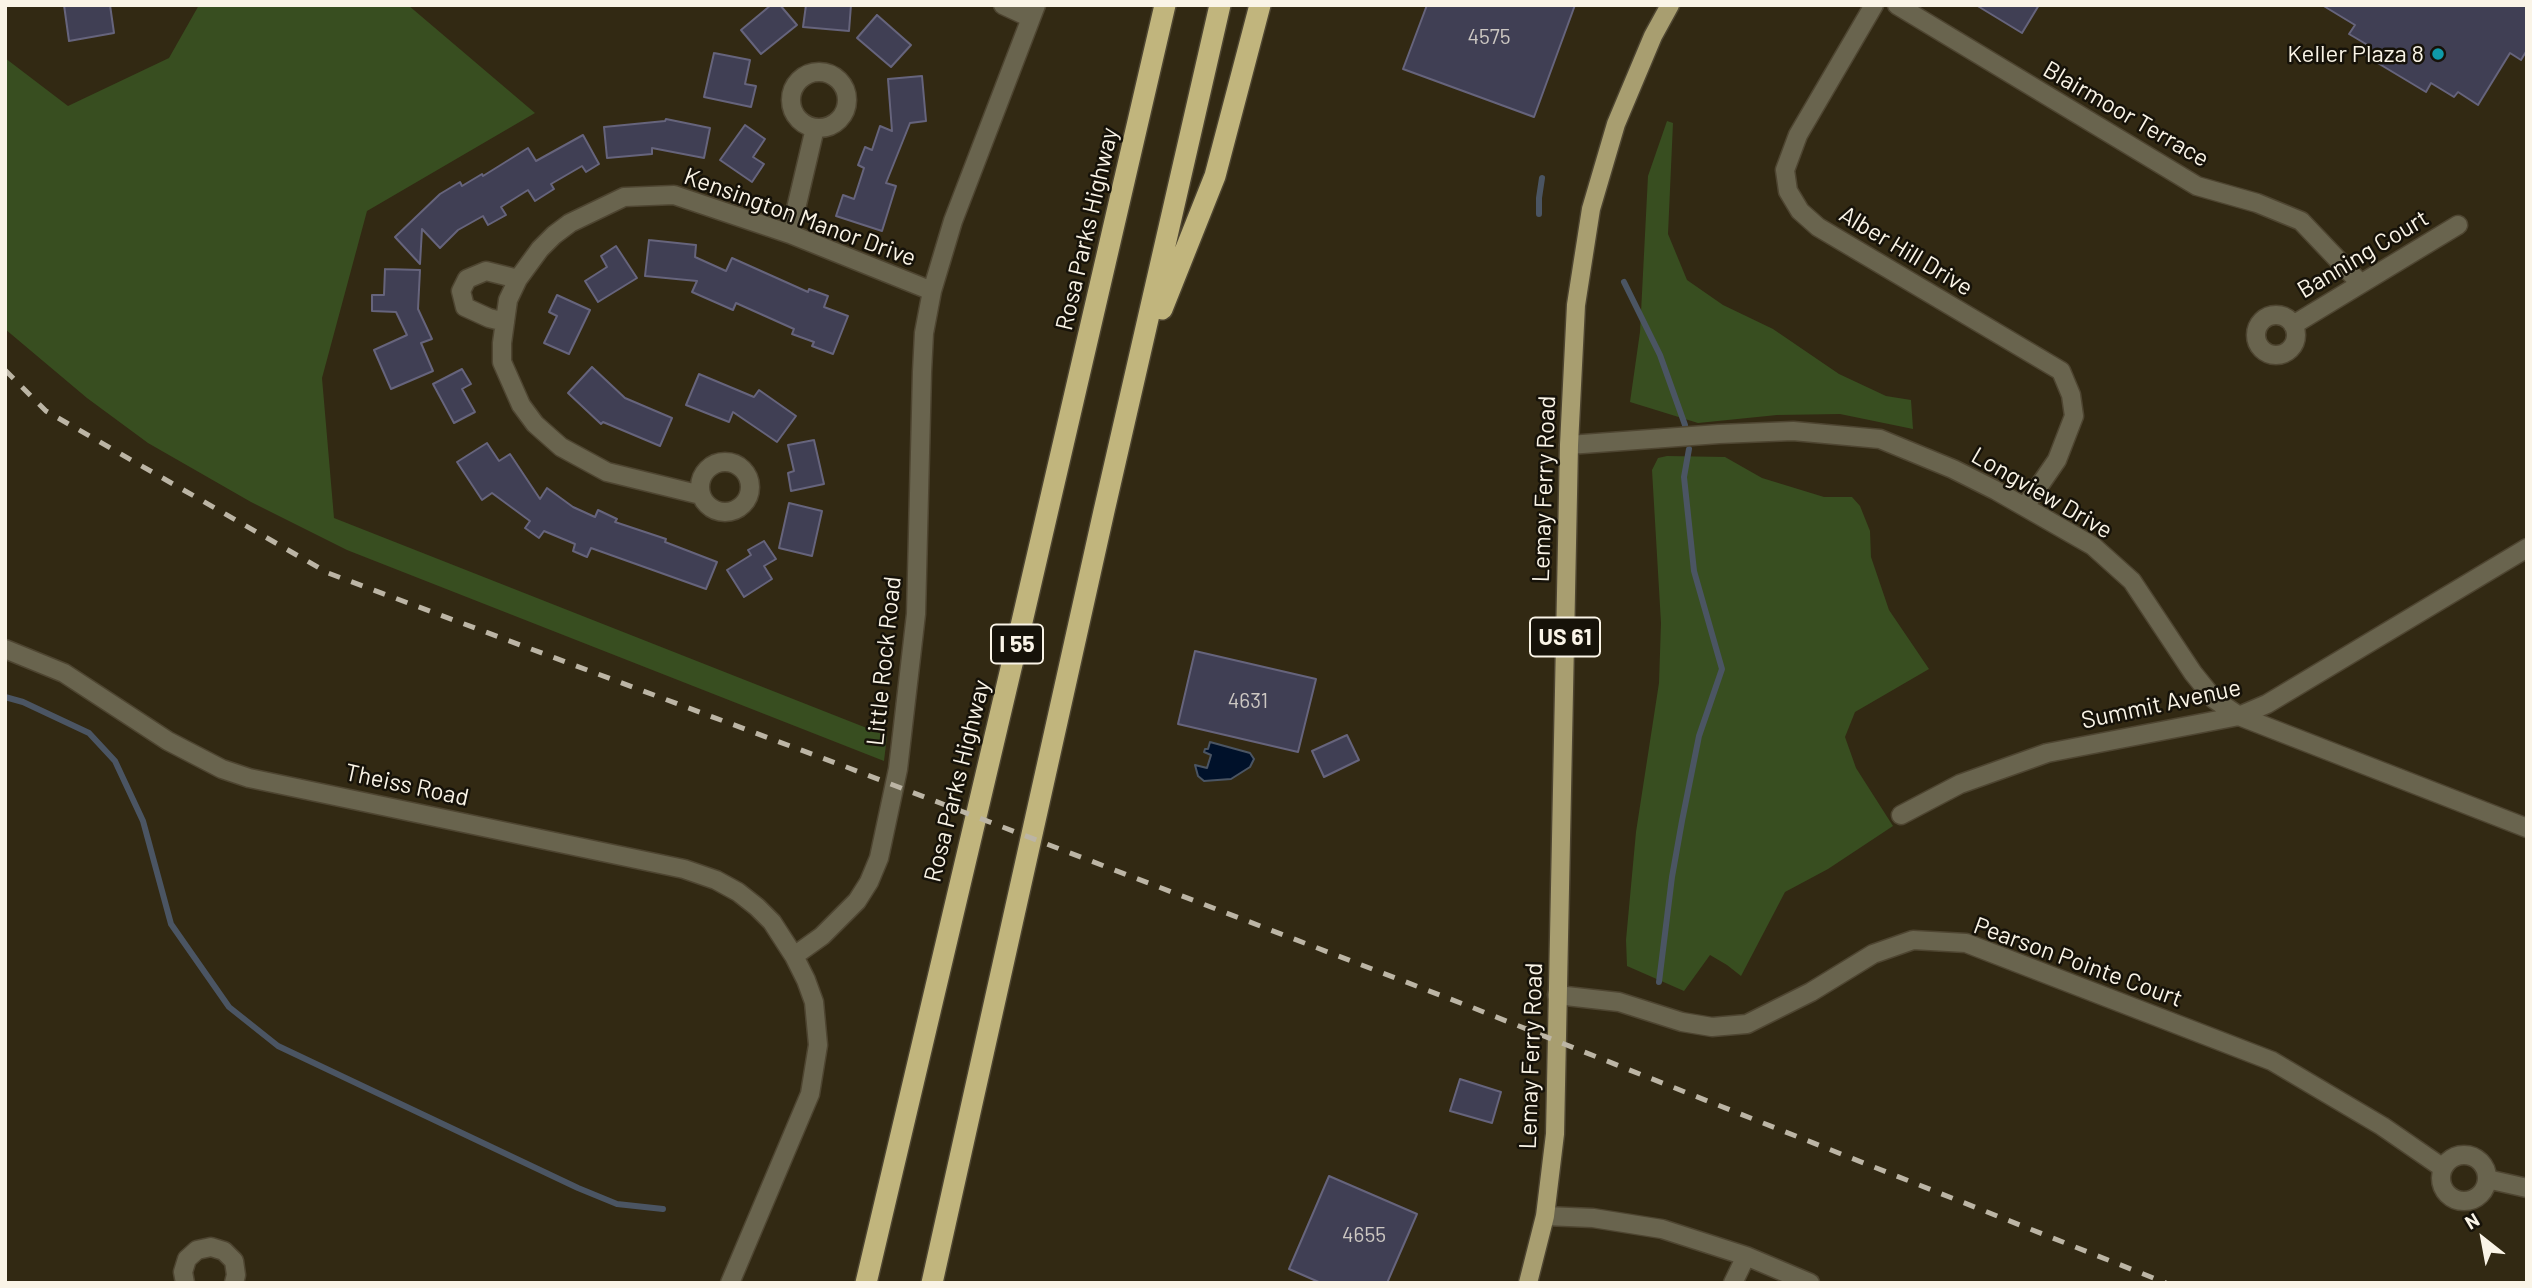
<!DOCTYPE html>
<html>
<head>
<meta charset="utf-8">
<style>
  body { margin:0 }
  #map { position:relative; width:2532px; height:1288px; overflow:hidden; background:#322913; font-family:Barlow,sans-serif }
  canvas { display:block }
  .frame { position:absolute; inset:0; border:7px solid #faf4e7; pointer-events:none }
  .north { position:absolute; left:2448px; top:1204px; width:70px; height:70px; -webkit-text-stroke:5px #161209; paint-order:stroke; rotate:329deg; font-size:19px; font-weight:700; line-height:28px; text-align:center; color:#faf4e7 }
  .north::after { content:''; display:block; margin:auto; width:24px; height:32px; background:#faf4e7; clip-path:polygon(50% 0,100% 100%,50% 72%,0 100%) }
</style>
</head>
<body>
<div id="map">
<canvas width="2532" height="1288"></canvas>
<div class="frame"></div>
<div class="north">N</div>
</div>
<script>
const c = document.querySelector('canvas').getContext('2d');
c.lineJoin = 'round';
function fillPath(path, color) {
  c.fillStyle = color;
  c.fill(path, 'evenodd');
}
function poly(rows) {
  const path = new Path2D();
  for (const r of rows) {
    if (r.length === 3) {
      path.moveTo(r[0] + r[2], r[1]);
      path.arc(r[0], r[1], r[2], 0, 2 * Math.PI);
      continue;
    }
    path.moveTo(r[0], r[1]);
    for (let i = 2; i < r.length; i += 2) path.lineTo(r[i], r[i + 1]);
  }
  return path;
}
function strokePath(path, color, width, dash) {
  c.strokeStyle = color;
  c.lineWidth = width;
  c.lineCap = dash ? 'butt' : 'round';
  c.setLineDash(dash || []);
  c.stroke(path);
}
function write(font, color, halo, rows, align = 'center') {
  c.font = font + ' Barlow,sans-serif';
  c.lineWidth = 5;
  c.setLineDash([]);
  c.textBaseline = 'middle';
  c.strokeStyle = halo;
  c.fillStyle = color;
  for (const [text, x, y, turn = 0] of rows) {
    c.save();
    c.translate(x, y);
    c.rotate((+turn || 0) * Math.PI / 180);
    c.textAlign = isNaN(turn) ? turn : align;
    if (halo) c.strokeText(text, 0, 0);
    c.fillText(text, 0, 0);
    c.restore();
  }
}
fillPath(poly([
  [199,5,408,5,535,113,367,211,322,378,334,518,887,736,884,761,347,550,251,502,148,443,87,398,5,329,5,58,68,106,169,58],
  [1667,121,1673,123,1668,234,1687,280,1723,305,1773,329,1839,374,1886,396,1911,400,1913,429,1840,414,1777,415,1698,423,1630,402,1640,332,1648,176],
  [1667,456,1725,457,1762,478,1824,497,1852,497,1860,506,1870,531,1871,557,1889,610,1929,669,1855,712,1845,737,1856,768,1893,826,1828,869,1785,892,1741,976,1727,965,1710,955,1684,991,1627,966,1626,940,1636,832,1659,683,1661,623,1652,470,1658,458]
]), '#384e20');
const water = poly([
  [1210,742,1250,753,1254,759,1250,767,1231,779,1204,781,1198,776,1195,765,1207,768,1211,755,1204,752,1205,749,1208,749,1210,742]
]);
fillPath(water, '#00112a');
strokePath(water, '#4b5563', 2);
strokePath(poly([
  [1539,214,1539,198,1542,178],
  [1624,282,1660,355,1685,425],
  [5,697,23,702,89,733,115,761,143,821,171,924,229,1007,278,1046,578,1188,617,1204,663,1209],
  [1659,982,1672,877,1682,821,1699,736,1722,669,1694,571,1684,477,1689,449]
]), '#4b5563', 6);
const building = poly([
  [64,5,110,5,114,33,69,41,64,5],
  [771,5,780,5,797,25,761,54,741,30,771,5],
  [806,5,851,5,849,31,803,27,806,5],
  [1427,5,1575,5,1534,117,1403,69,1427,5],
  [1976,5,2039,5,2022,33,1976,5],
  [2322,5,2527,5,2527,50,2521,60,2510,53,2478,105,2458,92,2454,97,2431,83,2426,92,2366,56,2371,47,2349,34,2355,25,2322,5],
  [877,15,911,45,891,67,857,38,877,15],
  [714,53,750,60,745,84,756,86,751,107,704,97,714,53],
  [922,76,926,121,910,123,886,183,896,186,882,231,836,216,843,195,854,199,864,168,858,165,865,147,872,150,880,126,892,131,888,79,922,76],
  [666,119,710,128,704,158,652,148,652,154,607,158,604,127,665,121,666,119],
  [745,125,765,139,753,157,764,164,752,182,720,160,745,125],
  [583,135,599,164,586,172,582,166,551,184,554,189,535,201,528,190,501,207,506,215,488,225,483,216,458,230,440,248,422,229,420,264,395,237,440,194,460,182,462,186,482,174,483,176,528,148,536,161,583,135],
  [649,240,696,245,695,257,726,271,732,258,808,292,809,289,828,296,824,307,848,316,833,354,812,346,814,342,792,334,794,329,736,303,733,310,692,292,697,281,645,276,649,240],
  [616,246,637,278,598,302,585,281,607,267,601,256,616,246],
  [385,269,420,270,418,309,432,339,421,343,433,371,391,389,374,350,407,335,396,312,372,311,372,295,384,295,385,269],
  [557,295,590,310,569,354,544,343,557,316,549,312,557,295],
  [592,367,625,398,672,418,660,446,603,422,601,424,568,393,592,367],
  [462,369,471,384,462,389,475,412,454,423,433,384,462,369],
  [699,374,754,397,759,390,796,416,777,442,733,412,729,422,686,405,699,374],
  [814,440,824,484,791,491,788,473,794,471,788,445,814,440],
  [487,443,499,461,510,454,540,499,547,488,573,507,595,517,598,510,617,519,615,522,666,539,665,542,717,562,706,589,591,548,587,557,573,551,575,544,544,531,539,538,525,528,530,521,492,493,482,500,457,462,487,443],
  [789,503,822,511,812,556,779,548,789,503],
  [764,541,776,559,764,566,772,579,744,597,727,570,751,555,748,550,764,541],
  [1195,651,1316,679,1298,752,1178,724,1195,651],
  [1347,735,1359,760,1324,777,1312,751,1347,735],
  [1460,1079,1501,1092,1492,1123,1450,1111,1460,1079],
  [1329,1176,1417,1214,1387,1283,1321,1283,1289,1269,1329,1176]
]);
fillPath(building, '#403f54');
strokePath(building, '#66647c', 2);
const minor = poly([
  [1003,5,1031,18],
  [1874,5,1798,135,1785,170,1788,191,1800,211,1818,227,2061,371,2071,395,2074,416,2057,460,2026,505],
  [1897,5,2197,186,2257,203,2301,221,2361,284],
  [819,100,28],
  [790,234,815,128],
  [2276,335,20],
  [505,322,489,318,465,307,461,291,467,279,486,271,518,279],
  [2293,325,2458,225],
  [1569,445,1719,434,1793,431,1880,439,1953,469,1995,490,2093,546,2132,581,2193,673,2214,699,2239,716,2527,828],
  [725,487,25],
  [701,495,607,472,561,447,535,424,521,405,502,362,502,343,508,300,518,279,540,249,554,235,570,223,624,197,674,195,790,234,932,291],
  [5,649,64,673,168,741,222,769,249,778,684,869,716,880,738,892,757,907,772,922,794,956,806,980,814,1002,818,1045,810,1094,730,1283],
  [1901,815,1960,784,2047,753,2239,716,2267,704,2527,548],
  [794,956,822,936,857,901,869,882,879,858,898,769,916,614,922,372,924,333,932,291,953,221,1036,5],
  [1557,995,1619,1002,1682,1022,1712,1027,1747,1024,1811,992,1873,954,1913,940,1966,943,2272,1061,2382,1126,2443,1168],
  [2464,1178,23],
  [2487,1179,2527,1188],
  [1545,1216,1593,1218,1662,1229,1746,1256,1810,1283],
  [185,1283,183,1272,187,1259,197,1250,211,1247,224,1251,234,1261,236,1275,234,1283],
  [1733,1283,1746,1256]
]);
const major = poly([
  [1528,1283,1545,1216,1555,1134,1569,445,1576,305,1591,209,1616,124,1653,36,1670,5]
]);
const highway = poly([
  [1162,309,1215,176,1260,5],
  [866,1283,1021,626,1165,5],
  [932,1283,1104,511,1220,5]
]);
strokePath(minor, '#4e4531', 21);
strokePath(major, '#4e4531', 21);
strokePath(highway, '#4e4531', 24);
strokePath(minor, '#69644e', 18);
strokePath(major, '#a89e70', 18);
strokePath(highway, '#c1b57d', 21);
strokePath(poly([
  [5,370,46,411,328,573,849,768,1471,1007,2166,1283]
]), '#bcb5a5', 5, [12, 12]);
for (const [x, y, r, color] of [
  [2438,54,7,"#0f9aa8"]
]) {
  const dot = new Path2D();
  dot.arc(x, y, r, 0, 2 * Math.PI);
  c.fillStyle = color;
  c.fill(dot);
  strokePath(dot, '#161209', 2.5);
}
write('21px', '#ccc7c2', null, [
  ["4575",1489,37],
  ["4631",1248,701],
  ["4655",1364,1235]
]);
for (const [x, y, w] of [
  [1565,637,70],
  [1017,644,52]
]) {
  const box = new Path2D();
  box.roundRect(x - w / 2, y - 19.5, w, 39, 5);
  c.fillStyle = '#161209';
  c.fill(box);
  strokePath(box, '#faf4e7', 2);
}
write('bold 23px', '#faf4e7', null, [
  ["US 61",1565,637],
  ["I 55",1017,644]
]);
write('24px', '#faf4e7', '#161209', [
  ["Keller Plaza 8",2424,54]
], 'right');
write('24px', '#faf4e7', '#161209', [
  ["Blairmoor Terrace",2126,114,30],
  ["Kensington Manor Drive",800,217,20],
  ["Rosa Parks Highway",1087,229,-77],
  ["Alber Hill Drive",1906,251,31],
  ["Banning Court",2363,254,-31],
  ["Lemay Ferry Road",1544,489,-88],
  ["Longview Drive",2042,493,30],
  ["Little Rock Road",884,661,-84],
  ["Summit Avenue",2161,704,-12],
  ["Rosa Parks Highway",957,781,-76],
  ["Theiss Road",407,785,12],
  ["Pearson Pointe Court",2078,962,20],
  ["Lemay Ferry Road",1531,1056,-88]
]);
</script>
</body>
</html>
